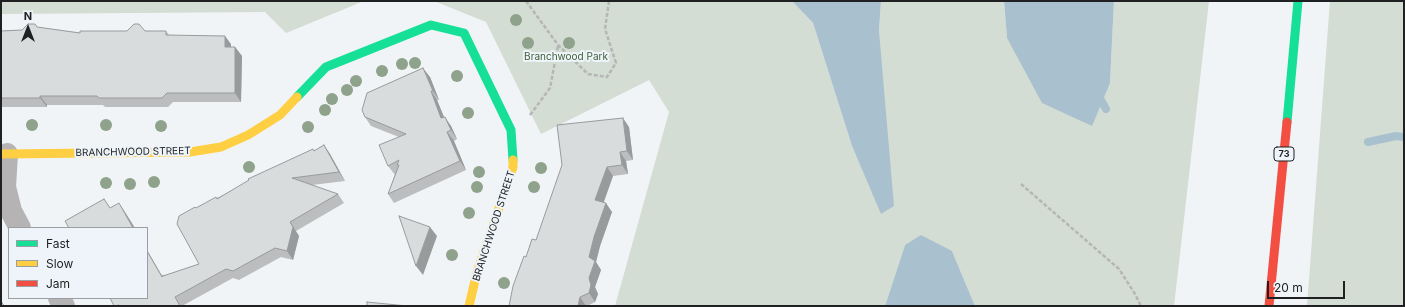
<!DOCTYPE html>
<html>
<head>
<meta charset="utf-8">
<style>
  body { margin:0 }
  #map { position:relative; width:1405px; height:307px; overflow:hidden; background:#f1f4f6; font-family:Inter,sans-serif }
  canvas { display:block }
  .frame { position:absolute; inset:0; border:2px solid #1e2021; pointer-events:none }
  .legend { position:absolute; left:8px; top:227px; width:140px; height:72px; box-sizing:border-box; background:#eef4f9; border:1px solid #9b9fa3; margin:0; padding:5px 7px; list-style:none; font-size:12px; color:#1e2021 }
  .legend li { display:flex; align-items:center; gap:8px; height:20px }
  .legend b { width:20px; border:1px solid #9b9fa3 }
  .north { position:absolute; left:8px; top:8px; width:40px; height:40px; -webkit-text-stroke:3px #eef4f9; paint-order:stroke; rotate:0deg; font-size:11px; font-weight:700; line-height:16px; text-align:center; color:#1e2021 }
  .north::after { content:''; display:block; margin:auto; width:14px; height:18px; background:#1e2021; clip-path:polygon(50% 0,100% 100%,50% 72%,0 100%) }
  .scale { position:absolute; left:1267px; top:281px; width:78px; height:18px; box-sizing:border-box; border:2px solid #1e2021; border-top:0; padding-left:5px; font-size:12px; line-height:14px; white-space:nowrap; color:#1e2021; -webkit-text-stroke:3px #eef4f9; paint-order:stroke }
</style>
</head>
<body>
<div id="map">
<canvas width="1405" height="307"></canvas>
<div class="frame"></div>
<ul class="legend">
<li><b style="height:5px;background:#16e098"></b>Fast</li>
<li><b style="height:5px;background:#ffcf43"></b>Slow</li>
<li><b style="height:5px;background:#f24e42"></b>Jam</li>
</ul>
<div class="north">N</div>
<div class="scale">20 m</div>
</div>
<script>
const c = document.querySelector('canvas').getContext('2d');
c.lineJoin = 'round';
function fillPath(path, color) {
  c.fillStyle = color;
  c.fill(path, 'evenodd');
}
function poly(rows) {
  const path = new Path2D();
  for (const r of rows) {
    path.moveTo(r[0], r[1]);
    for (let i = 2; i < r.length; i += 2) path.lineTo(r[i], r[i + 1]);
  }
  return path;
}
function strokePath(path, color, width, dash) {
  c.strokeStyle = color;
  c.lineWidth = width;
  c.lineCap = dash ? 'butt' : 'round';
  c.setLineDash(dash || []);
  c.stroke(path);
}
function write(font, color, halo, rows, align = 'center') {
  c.font = font + ' Inter,sans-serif';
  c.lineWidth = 4;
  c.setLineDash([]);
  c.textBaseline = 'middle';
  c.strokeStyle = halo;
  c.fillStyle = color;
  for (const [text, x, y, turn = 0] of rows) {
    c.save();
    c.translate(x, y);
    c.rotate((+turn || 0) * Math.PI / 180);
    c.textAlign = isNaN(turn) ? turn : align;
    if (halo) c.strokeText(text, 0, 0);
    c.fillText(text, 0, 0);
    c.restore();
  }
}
fillPath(poly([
  [1,1,364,1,286,33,265,12,1,14],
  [434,1,792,1,813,23,852,146,882,214,879,31,881,1,1004,1,1007,38,1110,83,1114,1,1209,1,1174,306,975,306,952,251,905,245,885,306,615,306,669,112,649,80,541,134,486,22],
  [1330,1,1404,1,1404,306,1307,306]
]), '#d3ddd3');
fillPath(poly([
  [792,1,881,1,879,31,894,206,881,214,852,146,813,23],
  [1004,1,1114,1,1110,83,1092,126,1042,103,1007,38],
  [921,235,952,251,975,306,885,306,905,245]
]), '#a9c1cf');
strokePath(poly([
  [1097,93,1106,109],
  [1368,142,1396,136,1404,137]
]), '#a9c1cf', 8);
strokePath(poly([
  [526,1,558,45,588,74,607,77,616,63,605,29,609,1],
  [530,115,550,88,558,46],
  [1021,184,1119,269,1135,294,1141,306]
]), '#b6b6b7', 2.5, [4, 2]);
strokePath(poly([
  [7,154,5,187,11,211,20,228],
  [59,298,64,306]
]), '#b5b3b4', 22);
strokePath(poly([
  [297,97,326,67,431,25,464,33,511,130,513,160],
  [1287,122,1298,1]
]), '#16e098', 9);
strokePath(poly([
  [1,154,190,152,221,147,248,135,280,115,297,97],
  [469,306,477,272,513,167,513,160]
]), '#ffcf43', 9);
strokePath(poly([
  [1269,306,1287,122]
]), '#f24e42', 9);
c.fillStyle = '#8ea28c';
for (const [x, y] of [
  [516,20],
  [528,43],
  [569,43],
  [415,63],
  [402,64],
  [382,71],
  [457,76],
  [356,81],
  [347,90],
  [332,99],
  [325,110],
  [468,113],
  [32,125],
  [106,125],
  [161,126],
  [308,127],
  [249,167],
  [541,168],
  [479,172],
  [154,182],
  [106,183],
  [130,184],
  [477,187],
  [534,187],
  [469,213],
  [452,255],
  [504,283]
]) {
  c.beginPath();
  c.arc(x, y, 6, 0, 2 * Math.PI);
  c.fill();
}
fillPath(poly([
  [37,27,80,33,145,31,166,31,169,35,231,44,231,47,235,47,242,56,241,102,173,102,168,107,105,107,103,105,47,105,47,107,1,107,1,31,22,30],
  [430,77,439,100,437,100,444,117,451,126,457,139,454,141,466,170,394,203,388,194,395,174,395,175,388,166,399,137,371,126,365,117],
  [629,127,633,160,626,161,628,174,613,176,604,202,612,212,600,246,596,262,601,270,595,287,598,294,595,302,587,306,509,306,526,257,536,240],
  [324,145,330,154,345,181,312,185,338,194,344,203,296,231,299,236,293,260,281,257,239,280,233,278,182,306,114,306,162,276,164,276,199,264,196,208,314,151]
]), '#bbbdbe');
fillPath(poly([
  [225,36,231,44,231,56,225,47],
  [235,47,242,56,241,102,235,93],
  [423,68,430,77,439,100,433,91],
  [431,91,437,100,448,127,441,118],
  [40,96,47,105,47,107,40,98],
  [445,117,451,126,457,139,451,130],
  [623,118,629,127,633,160,627,151],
  [447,132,454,141,466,170,460,161],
  [324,145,330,154,345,181,339,172],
  [620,152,626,161,628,174,622,165],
  [607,167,613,176,601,209,595,200],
  [119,203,125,212,135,228,133,228],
  [606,203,612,212,600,246,596,262,601,270,595,287,598,294,595,302,589,293,589,257,594,237],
  [290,222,299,236,293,260,287,251],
  [430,227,437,236,423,275,416,266],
  [147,250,168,286,162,277,147,251],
  [580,297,586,306,578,306]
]), '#989a9b');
const building = poly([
  [28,24,35,24,37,27,80,33,80,31,127,31,134,24,139,24,145,31,166,31,166,35,225,36,225,47,235,47,235,93,167,93,162,98,99,98,97,96,40,96,40,98,1,98,1,31,22,30,28,24],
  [423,68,433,91,431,91,441,118,445,117,451,130,447,132,460,161,388,194,399,165,397,165,399,160,388,166,379,145,406,134,365,117,362,110,367,93,423,68],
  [623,118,627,151,620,152,622,165,607,167,595,200,606,203,594,237,589,257,595,261,589,278,591,285,589,293,580,297,578,306,509,306,513,286,524,256,526,257,532,239,536,240,562,165,557,125,623,118],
  [324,145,339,172,292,178,338,194,290,222,293,227,287,251,275,248,233,271,226,269,175,297,180,306,120,306,119,305,114,306,110,298,147,298,147,251,162,277,163,275,163,276,199,264,177,224,179,216,195,207,196,208,216,197,217,199,249,180,248,179,313,149,314,151,324,145],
  [104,199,110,208,119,203,133,228,69,228,65,221,104,199],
  [399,216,430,227,416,266,399,216],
  [1,301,4,306,1,306,1,301],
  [367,302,407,306,367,306,367,302]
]);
fillPath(building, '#d9dcdd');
strokePath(building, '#989a9b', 1);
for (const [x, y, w] of [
  [1284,154,20]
]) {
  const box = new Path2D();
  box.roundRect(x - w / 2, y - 7, w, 14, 3);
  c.fillStyle = '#eef4f9';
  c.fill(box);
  strokePath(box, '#1e2021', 1);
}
write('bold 9px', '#1e2021', null, [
  ["73",1284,154]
]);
write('10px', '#3d5f36', '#eef4f9', [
  ["Branchwood Park",566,57]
]);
write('10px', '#1e2021', '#eef4f9', [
  ["BRANCHWOOD STREET",133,152,-1],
  ["BRANCHWOOD STREET",494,226,-72]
]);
</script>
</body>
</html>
